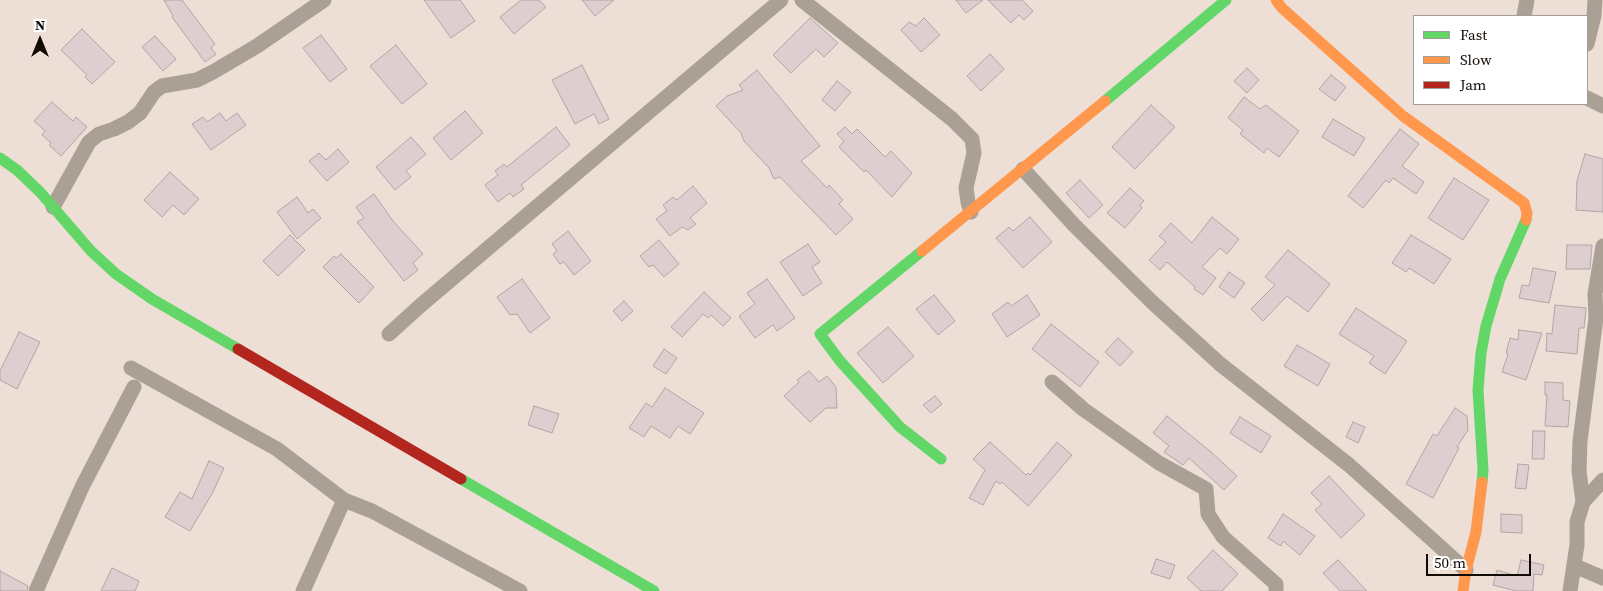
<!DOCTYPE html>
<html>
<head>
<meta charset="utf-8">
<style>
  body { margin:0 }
  #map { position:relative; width:1603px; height:591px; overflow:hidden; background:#eddfd6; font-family:"Source Serif 4",serif }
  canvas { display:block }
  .legend { position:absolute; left:1413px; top:15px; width:175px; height:90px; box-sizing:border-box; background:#fff; border:1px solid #a09d9b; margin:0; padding:6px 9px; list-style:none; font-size:15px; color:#120a05 }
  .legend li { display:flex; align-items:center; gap:10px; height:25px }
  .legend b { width:25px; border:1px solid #a09d9b }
  .north { position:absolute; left:15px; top:15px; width:50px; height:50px; -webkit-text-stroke:4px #fff; paint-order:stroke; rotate:0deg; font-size:14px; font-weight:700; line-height:20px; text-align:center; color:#120a05 }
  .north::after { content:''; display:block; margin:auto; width:18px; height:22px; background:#120a05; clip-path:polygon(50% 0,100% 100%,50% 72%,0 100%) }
  .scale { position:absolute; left:1426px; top:554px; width:105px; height:22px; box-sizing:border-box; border:2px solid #120a05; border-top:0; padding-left:6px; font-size:15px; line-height:18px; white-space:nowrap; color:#120a05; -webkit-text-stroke:4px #fff; paint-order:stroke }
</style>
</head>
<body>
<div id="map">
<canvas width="1603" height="591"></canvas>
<ul class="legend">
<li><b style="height:6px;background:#63d668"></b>Fast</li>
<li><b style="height:6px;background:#ff974d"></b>Slow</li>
<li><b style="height:6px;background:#b3261e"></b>Jam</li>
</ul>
<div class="north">N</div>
<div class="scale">50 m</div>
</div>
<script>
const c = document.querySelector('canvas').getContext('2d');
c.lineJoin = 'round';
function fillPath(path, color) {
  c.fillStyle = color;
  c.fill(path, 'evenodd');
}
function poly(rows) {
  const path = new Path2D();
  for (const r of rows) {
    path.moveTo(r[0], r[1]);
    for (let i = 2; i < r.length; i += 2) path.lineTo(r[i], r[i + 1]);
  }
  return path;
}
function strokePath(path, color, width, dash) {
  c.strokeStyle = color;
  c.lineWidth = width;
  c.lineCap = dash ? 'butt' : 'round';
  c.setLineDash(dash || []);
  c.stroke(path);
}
const building = poly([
  [164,0,182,0,215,44,211,48,216,54,205,62,172,17,173,16,164,0],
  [424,0,460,0,475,21,451,38,424,0],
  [521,0,539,0,546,7,514,34,500,17,521,0],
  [582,0,614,0,595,16,582,0],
  [956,0,983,0,966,13,956,0],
  [988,0,1022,0,1033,11,1024,20,1019,15,1011,23,988,0],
  [810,18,838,43,824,57,816,49,791,73,773,55,810,18],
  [924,18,940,35,921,52,901,30,909,22,916,26,924,18],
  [82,29,115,62,92,84,85,77,87,75,61,50,82,29],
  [321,35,347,69,330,82,303,48,321,35],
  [155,36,176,59,163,71,142,47,155,36],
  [396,45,427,84,402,104,370,66,396,45],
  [990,54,1004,69,981,91,967,76,990,54],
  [582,65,609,119,599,124,594,114,575,124,552,80,582,65],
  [1247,68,1259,80,1247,93,1234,81,1247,68],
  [757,70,820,146,801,161,827,188,829,185,843,200,839,204,853,219,836,235,780,177,774,179,769,168,744,141,741,133,716,106,727,96,743,90,739,85,757,70],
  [1331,75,1346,87,1335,101,1319,89,1331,75],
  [837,81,851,92,835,111,822,100,837,81],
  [1244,97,1260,109,1266,105,1299,131,1279,157,1267,148,1264,153,1240,134,1243,130,1228,118,1244,97],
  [52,102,73,121,76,117,87,127,61,156,49,145,51,143,42,135,45,131,34,121,52,102],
  [1151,105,1175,127,1135,169,1112,147,1151,105],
  [465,111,483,133,451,160,433,138,465,111],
  [220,113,226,121,237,113,246,125,211,150,192,124,203,117,207,122,220,113],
  [1333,119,1365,138,1354,156,1322,137,1333,119],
  [556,127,570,145,521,185,524,189,513,197,510,193,498,202,485,185,498,175,495,171,504,164,507,167,556,127],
  [845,127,852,134,857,129,885,157,891,151,912,173,892,197,866,170,864,172,839,147,844,141,837,134,845,127],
  [1400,129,1419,144,1402,166,1424,182,1416,194,1393,178,1389,183,1386,180,1363,208,1348,196,1400,129],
  [411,137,426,154,406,171,411,177,395,190,376,167,411,137],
  [338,149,349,162,327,181,309,161,319,153,326,160,338,149],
  [1585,154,1603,159,1603,212,1576,210,1577,181,1585,154],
  [170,172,199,199,184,215,173,205,162,217,144,200,170,172],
  [1454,178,1489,200,1463,240,1428,218,1454,178],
  [1080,180,1103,205,1089,218,1066,193,1080,180],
  [693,186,707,203,690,218,696,224,688,230,682,227,670,236,656,219,667,211,663,205,673,197,677,200,693,186],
  [1130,188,1144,201,1140,205,1142,208,1125,228,1107,213,1130,188],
  [374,194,393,221,423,254,413,263,418,270,404,281,357,222,364,218,356,207,374,194],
  [297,197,308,213,313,209,321,218,297,239,277,212,297,197],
  [1030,217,1052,242,1023,268,996,238,1009,227,1013,231,1030,217],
  [1212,217,1239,239,1227,254,1220,248,1202,267,1216,278,1203,295,1194,289,1195,287,1167,262,1160,270,1149,260,1166,242,1159,236,1171,223,1192,243,1212,217],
  [568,231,591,261,574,275,564,262,560,264,553,254,557,251,552,244,568,231],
  [290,235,305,250,278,276,263,261,290,235],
  [1411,235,1451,259,1434,284,1409,268,1406,272,1392,263,1411,235],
  [659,240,679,264,664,277,653,265,649,267,640,256,659,240],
  [808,244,820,262,812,267,822,283,803,296,780,262,808,244],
  [1567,245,1592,245,1590,269,1566,269,1567,245],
  [1288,250,1330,284,1308,312,1287,296,1263,321,1251,309,1275,285,1265,277,1288,250],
  [341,254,374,287,359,303,323,267,334,256,336,258,341,254],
  [1533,268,1556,272,1549,303,1519,298,1522,285,1529,286,1533,268],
  [1229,272,1245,283,1234,298,1219,287,1229,272],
  [522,279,550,318,530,333,517,314,510,315,497,297,522,279],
  [767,279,795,318,777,331,773,325,755,338,739,316,755,304,747,293,767,279],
  [704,292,731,318,723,326,711,315,708,318,703,314,682,337,671,327,704,292],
  [934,295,955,321,938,335,916,309,934,295],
  [1027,295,1040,315,1007,337,992,314,1008,302,1011,306,1027,295],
  [624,301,633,311,622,321,613,311,624,301],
  [1555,305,1586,308,1584,328,1579,328,1577,354,1546,351,1547,333,1552,334,1555,305],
  [1356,308,1407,341,1385,374,1369,363,1374,356,1339,334,1356,308],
  [1051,324,1099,362,1080,387,1032,349,1051,324],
  [888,327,914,356,883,383,857,353,888,327],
  [1519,330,1542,333,1526,380,1502,372,1508,354,1506,353,1510,338,1518,340,1519,330],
  [19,332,40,342,17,389,0,380,0,371,19,332],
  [1118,338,1133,352,1120,366,1105,352,1118,338],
  [1297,345,1330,364,1318,386,1284,366,1297,345],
  [664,349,677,358,666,374,653,366,664,349],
  [809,371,819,382,827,376,836,387,837,408,826,408,810,422,784,396,799,382,797,380,809,371],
  [1545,382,1563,383,1563,400,1570,401,1568,427,1545,426,1547,395,1545,395,1545,382],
  [665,388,704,413,690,434,678,426,670,438,651,426,644,437,629,428,646,403,652,407,665,388],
  [935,396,942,404,931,413,923,405,935,396],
  [534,406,559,414,552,433,528,425,534,406],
  [1455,408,1467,416,1468,430,1457,447,1459,448,1433,498,1406,484,1433,434,1437,436,1455,408],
  [1167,416,1211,452,1237,476,1224,490,1189,458,1183,465,1164,452,1169,446,1153,433,1167,416],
  [1240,417,1271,436,1261,453,1230,433,1240,417],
  [1353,422,1365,427,1358,443,1346,437,1353,422],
  [1533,431,1545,431,1544,459,1532,459,1533,431],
  [990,442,1026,475,1028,473,1030,475,1057,442,1072,455,1028,506,1002,482,1000,484,996,481,983,505,969,498,985,470,973,459,990,442],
  [209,461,224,468,213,492,190,531,165,517,180,492,192,499,209,461],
  [1518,464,1529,465,1526,489,1515,488,1518,464],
  [1329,476,1365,515,1341,538,1315,510,1322,504,1311,493,1329,476],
  [1283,514,1315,536,1300,555,1283,541,1281,546,1268,538,1283,514],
  [1501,514,1522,515,1522,533,1501,532,1501,514],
  [1213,550,1238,574,1222,591,1201,591,1187,578,1213,550],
  [1156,559,1175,565,1170,579,1151,573,1156,559],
  [1338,560,1367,591,1340,591,1323,573,1338,560],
  [1521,560,1544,565,1542,575,1534,574,1533,591,1516,591,1493,585,1497,570,1517,576,1521,560],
  [112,568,139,581,135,591,101,591,112,568],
  [0,571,28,586,27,591,0,591,0,571]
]);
fillPath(building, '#deced0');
strokePath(building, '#b0a6a4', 1);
strokePath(poly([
  [802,0,952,119,972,139,974,153,966,188,968,202,971,212],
  [1524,16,1527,0],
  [1587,44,1594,16,1595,0],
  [1587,98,1603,106],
  [1023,169,1074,225,1152,302,1220,364,1349,465,1466,570],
  [53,207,89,142,99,134,114,129,128,122,140,113,154,92,162,86,197,80,213,72,257,46,324,0],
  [389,334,421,305,781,0],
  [131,368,277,449,344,500,372,511,520,591],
  [1052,382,1083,409,1159,463,1206,489,1208,514,1223,537,1276,584,1276,591],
  [1583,502,1603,480],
  [1575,566,1603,578],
  [36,591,82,487,134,387],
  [303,591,344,500],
  [1570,591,1577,545,1577,522,1583,502,1579,471,1580,441,1596,318,1595,294,1603,246]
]), '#aba095', 15);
strokePath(poly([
  [1105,101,1226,0],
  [0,158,17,170,40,192,91,251,116,274,152,299,238,349],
  [922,251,820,334,840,361,900,427,941,459],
  [461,479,654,591],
  [1482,482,1483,470,1478,390,1481,353,1486,326,1500,279,1526,220]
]), '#63d668', 11);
strokePath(poly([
  [1276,0,1282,8,1403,116,1524,203,1527,213,1526,220],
  [922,251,1105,101],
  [1463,591,1466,570,1476,532,1482,482]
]), '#ff974d', 11);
strokePath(poly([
  [238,349,461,479]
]), '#b3261e', 11);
</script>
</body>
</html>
